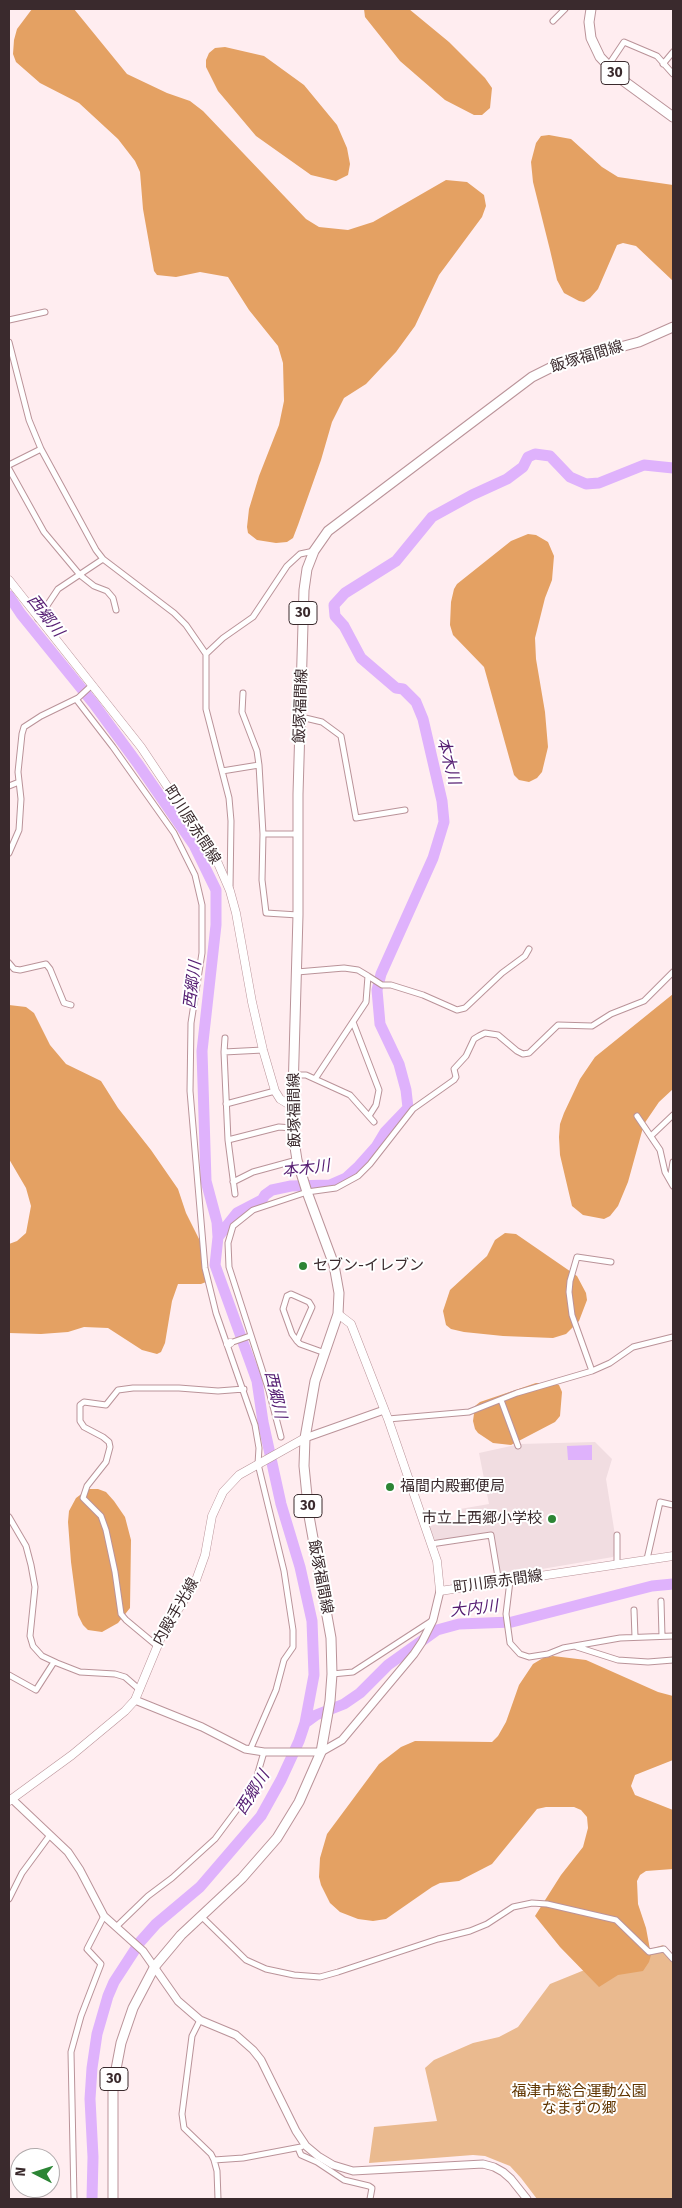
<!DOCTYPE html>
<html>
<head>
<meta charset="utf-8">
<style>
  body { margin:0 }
  #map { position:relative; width:682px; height:2208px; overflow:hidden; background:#ffedf0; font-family:"Fira Sans",sans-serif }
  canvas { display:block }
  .frame { position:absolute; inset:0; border:10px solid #3a2a2d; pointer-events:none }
  .north { position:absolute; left:10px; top:2148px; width:50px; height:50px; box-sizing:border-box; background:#fff; border:1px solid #b0aaab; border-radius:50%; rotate:275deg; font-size:14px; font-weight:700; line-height:20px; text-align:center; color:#3a2a2d }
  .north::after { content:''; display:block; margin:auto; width:18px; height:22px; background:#2c8535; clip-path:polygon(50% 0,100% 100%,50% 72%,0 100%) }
</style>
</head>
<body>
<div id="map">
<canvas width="682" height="2208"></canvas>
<div class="frame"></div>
<div class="north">N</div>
</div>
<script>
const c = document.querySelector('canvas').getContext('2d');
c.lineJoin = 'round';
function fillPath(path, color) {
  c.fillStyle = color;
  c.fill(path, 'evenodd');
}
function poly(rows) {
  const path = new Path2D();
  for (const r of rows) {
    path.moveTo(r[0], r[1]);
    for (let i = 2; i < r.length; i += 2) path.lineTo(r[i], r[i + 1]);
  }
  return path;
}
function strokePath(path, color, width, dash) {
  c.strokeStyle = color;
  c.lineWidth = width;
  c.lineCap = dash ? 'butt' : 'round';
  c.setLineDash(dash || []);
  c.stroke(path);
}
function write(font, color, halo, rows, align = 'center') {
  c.font = font + ' "Fira Sans","Noto Sans JP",sans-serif';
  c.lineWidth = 4;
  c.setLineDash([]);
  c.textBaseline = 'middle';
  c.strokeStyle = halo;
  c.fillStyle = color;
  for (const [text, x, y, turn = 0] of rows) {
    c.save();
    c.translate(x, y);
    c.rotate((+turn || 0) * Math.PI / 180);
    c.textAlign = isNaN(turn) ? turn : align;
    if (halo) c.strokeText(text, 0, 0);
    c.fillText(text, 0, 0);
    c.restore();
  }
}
fillPath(poly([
  [595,1442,612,1459,606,1479,615,1535,615,1554,613,1557,500,1576,493,1533,437,1540,434,1539,429,1526,461,1519,460,1509,489,1504,479,1453,520,1444]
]), '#f1dde1');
fillPath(poly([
  [663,1945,673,1955,673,2199,537,2199,521,2178,510,2166,485,2156,473,2155,369,2163,374,2127,437,2121,425,2068,434,2060,473,2043,499,2037,518,2027,550,1984,587,1969]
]), '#eaba8f');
fillPath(poly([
  [32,9,74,9,127,74,167,93,190,101,203,111,306,219,319,227,348,230,373,222,446,180,467,182,484,195,486,206,482,217,439,275,415,326,396,352,366,384,344,398,332,422,321,460,298,525,293,538,287,542,276,543,257,540,248,533,247,527,249,509,259,476,279,425,284,401,283,363,278,346,249,310,228,277,200,272,176,277,157,275,154,271,143,209,140,172,135,161,118,139,79,103,40,83,16,62,13,54,14,40,17,29],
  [364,9,409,9,449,42,485,78,492,88,490,108,482,115,474,115,445,100,400,61,365,17],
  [225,47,264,56,304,85,337,125,347,148,350,164,348,175,336,181,311,175,256,136,218,91,206,67,206,60,209,53,215,48],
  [549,135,571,139,602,167,618,177,673,185,673,281,636,246,623,243,617,245,598,289,590,298,584,302,579,301,564,293,557,280,550,250,533,182,531,162,536,143,541,136],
  [528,534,536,535,548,542,554,556,552,580,545,598,535,638,536,659,545,712,548,747,542,772,537,778,529,782,519,780,514,775,484,667,453,635,450,625,451,602,454,589,457,584,511,541],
  [673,994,673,1089,659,1102,644,1124,628,1182,618,1206,610,1216,604,1219,583,1215,572,1206,560,1155,559,1137,560,1124,564,1113,580,1079,595,1057],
  [9,1005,26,1007,34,1013,50,1045,66,1064,101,1081,118,1108,151,1150,178,1189,186,1213,206,1253,209,1276,206,1282,201,1284,178,1284,172,1301,165,1343,161,1352,157,1354,142,1350,108,1328,84,1327,68,1332,41,1334,9,1333,9,1244,17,1241,26,1233,31,1206,26,1188,9,1159],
  [505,1233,516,1234,577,1276,586,1293,587,1300,579,1321,566,1334,553,1338,503,1336,464,1332,451,1329,446,1325,443,1311,450,1290,487,1256,495,1240],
  [536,1383,553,1383,559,1385,562,1392,560,1416,555,1422,511,1445,493,1443,478,1433,475,1429,473,1421,475,1406,480,1402],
  [88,1489,98,1489,106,1492,114,1501,125,1517,131,1540,130,1608,118,1623,102,1632,88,1630,83,1625,78,1615,71,1562,68,1522,69,1511,76,1498],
  [553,1656,586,1660,658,1692,673,1696,673,1760,635,1775,631,1786,635,1795,673,1810,673,1869,646,1871,640,1875,637,1881,638,1904,646,1928,651,1955,649,1962,643,1971,618,1975,599,1987,560,1947,535,1916,561,1875,583,1847,588,1828,587,1817,581,1810,574,1807,546,1807,537,1809,492,1864,459,1881,440,1883,432,1887,386,1919,373,1921,358,1919,340,1912,330,1903,321,1885,319,1877,320,1858,327,1834,379,1764,401,1747,415,1741,492,1742,498,1736,506,1722,519,1685,533,1664,543,1658]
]), '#e4a163');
fillPath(poly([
  [592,1445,592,1460,568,1460,567,1446]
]), '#dfb2fc');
strokePath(poly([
  [9,596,21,614,94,704,138,764,194,845,216,890,216,925,202,1051,206,1181,217,1222,218,1237,215,1265,257,1381,263,1422,281,1504,300,1567,312,1621,314,1675,305,1723,299,1741,281,1780,261,1816,200,1887,156,1924,140,1942,114,1982,108,1996,97,2034,92,2068,90,2099,93,2157,92,2199],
  [218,1237,237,1213,262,1200,265,1195,272,1190,291,1186,330,1185,346,1178,359,1166,376,1147,385,1132,408,1108,406,1090,399,1064,380,1024,377,990,381,974,433,858,444,822,442,801,423,719,416,702,403,689,396,688,361,658,344,626,335,616,334,605,345,593,396,561,432,517,472,495,507,479,523,467,528,457,535,454,550,456,570,477,586,484,599,483,644,465,673,468],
  [305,1723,316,1715,344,1704,360,1693,388,1665,437,1630,459,1624,512,1622,652,1586,673,1584]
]), '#dfb2fc', 11);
const minor = poly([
  [553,21,565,9],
  [663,64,673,52],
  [608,66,624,42,657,56,673,74],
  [9,320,45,312],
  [9,342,29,420,41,449,96,550,103,559,174,613,186,625,206,654,206,709,229,798,231,821,230,888],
  [9,465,41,449],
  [9,469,44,532,80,575,94,586,107,591,113,598,116,610],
  [38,619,58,589,103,559],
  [206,654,223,638,253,617,287,566,300,554,314,551],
  [243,693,242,712,257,751,259,765],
  [76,699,113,747,174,833,195,875,202,905,202,953,191,1023,190,1091,205,1268,216,1313,255,1425,259,1448,258,1464,284,1571,293,1630,293,1647,284,1660,276,1690,250,1750],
  [301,717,322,722,341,736,356,818,405,810],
  [222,771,259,765,263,834,262,880,266,913,298,915],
  [9,786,19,782],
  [263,834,298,834],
  [9,853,19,830,21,799,18,772,22,734,24,727,41,716,78,698,92,685],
  [9,963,14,969,20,970,46,964,50,969,64,1003,71,1005],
  [297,972,344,968,358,970,368,976,366,1002,315,1079],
  [368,976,382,985,391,985,423,995,457,1010,465,1008,502,973,525,956,529,949],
  [353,1022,379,1090,376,1105,369,1116],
  [224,1052,225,1038],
  [294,1075,306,1075,350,1095,374,1122],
  [226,1104,275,1091],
  [637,1116,660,1150,665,1172,673,1186],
  [652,1135,673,1115],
  [228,1140,279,1127,292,1128],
  [670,1180,673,1162],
  [233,1182,253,1172,297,1160],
  [235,1194,228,1140,224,1052,263,1050],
  [297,1341,312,1307,309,1302,291,1294,287,1296,283,1309,292,1334,297,1341,300,1344,325,1353],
  [230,1343,250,1336],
  [592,1371,572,1315,569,1292,570,1281,577,1257,611,1262],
  [501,1400,518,1446],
  [388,1419,469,1412,517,1393,592,1371,610,1363,633,1347,673,1337],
  [281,1437,269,1391,229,1267,228,1243,233,1226,253,1210,307,1192,336,1188,358,1176,370,1164,413,1109,454,1080,456,1077,454,1069,466,1056,474,1039,479,1036,485,1033,498,1035,517,1051,523,1054,529,1053,558,1025,592,1026,611,1014,644,1001,673,972],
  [9,1517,26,1546,31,1565,35,1587,30,1636,33,1646,42,1656,57,1663,80,1672,115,1674,125,1677,140,1690],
  [617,1535,617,1564],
  [431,1544,491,1535,499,1583],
  [647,1559,660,1502,673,1505],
  [510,1581,506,1614,510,1643,520,1654,529,1657,548,1654,563,1648,620,1638,673,1636],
  [661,1601,662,1636],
  [634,1610,635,1637],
  [156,1645,126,1620,121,1614,115,1572,106,1530,101,1516,83,1498,87,1486,106,1462,110,1447,109,1442,103,1437,84,1427,80,1421,80,1405,84,1402,106,1405,118,1390,133,1388,179,1388,218,1391,244,1389],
  [577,1647,618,1660,648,1662,673,1660],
  [332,1674,353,1672,433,1620],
  [9,1675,36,1690,54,1662],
  [9,1899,22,1873,50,1835],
  [201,1916,246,1960,266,1969,294,1975,320,1977,338,1972,438,1939,470,1931,487,1924,513,1907,532,1903,547,1904,616,1920,649,1952,664,1949,673,1959],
  [116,1927,148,1896,172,1878,215,1839,247,1796,257,1776,264,1752],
  [200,2020,192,2036,182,2114,184,2128,211,2154,214,2160,217,2171,218,2199],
  [298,2148,301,2155,317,2162,344,2180,369,2186,372,2188,370,2199],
  [214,2160,243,2158,301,2147],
  [74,2199,71,2052,81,2016,101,1964,87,1949,104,1916]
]);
const tertiary = poly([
  [305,1438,384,1410],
  [135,1700,202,1727,245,1749,264,1752,321,1752,342,1740,414,1654,422,1642,433,1620,440,1591],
  [12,1799,68,1852,80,1870,104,1916,143,1951,178,2001,200,2020,236,2035,253,2050,261,2060,296,2131,306,2146,318,2156,333,2165,353,2171,483,2164,494,2167,503,2172,511,2179,527,2199]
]);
const secondary = poly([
  [9,580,141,747,217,861,230,891,236,913,252,1002,263,1050,275,1091,280,1099,293,1107],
  [338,1314,351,1324,388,1419,437,1561,440,1591,673,1556],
  [228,1344,230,1343],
  [9,1801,72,1755,125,1711,135,1700,162,1635,195,1583,205,1555,212,1516,223,1492,239,1475,305,1438]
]);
const primary = poly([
  [591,9,589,22,591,38,600,57,621,79,673,117],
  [113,2199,113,2085,121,2043,133,2008,155,1966,181,1935,242,1878,277,1838,299,1802,321,1752,330,1701,332,1674,331,1638,309,1516,304,1466,305,1438,315,1381,338,1314,339,1293,334,1265,307,1192,297,1160,292,1128,298,915,298,794,304,590,307,569,314,551,328,531,532,377,560,363,639,342,673,327]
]);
strokePath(minor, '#ba9399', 7);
strokePath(tertiary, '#ba9399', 9);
strokePath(secondary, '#ba9399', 9);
strokePath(primary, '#ba9399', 11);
strokePath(minor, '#fff', 5);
strokePath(tertiary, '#fff', 7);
strokePath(secondary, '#fff', 8);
strokePath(primary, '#fff', 9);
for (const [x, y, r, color] of [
  [303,1266,5,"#2c8535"],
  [390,1487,5,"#2c8535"],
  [552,1519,5,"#2c8535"]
]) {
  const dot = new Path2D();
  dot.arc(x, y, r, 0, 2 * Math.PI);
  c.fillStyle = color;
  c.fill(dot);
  strokePath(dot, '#fff', 2);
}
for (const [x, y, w] of [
  [615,73,28],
  [303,613,28],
  [308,1506,28],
  [114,2079,28]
]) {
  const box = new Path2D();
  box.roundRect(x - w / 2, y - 11.5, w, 23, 4);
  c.fillStyle = '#fff';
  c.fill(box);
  strokePath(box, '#3a2a2d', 1);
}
write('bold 14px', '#3a2a2d', null, [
  ["30",615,73],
  ["30",303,613],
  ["30",308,1506],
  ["30",114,2079]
]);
write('15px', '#3a2a2d', '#fff', [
  ["飯塚福間線",587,357,-17],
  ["飯塚福間線",301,706,-88],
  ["町川原赤間線",192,825,57],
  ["飯塚福間線",295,1110,-91],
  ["飯塚福間線",320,1577,79],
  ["町川原赤間線",498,1582,-8],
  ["内殿手光線",176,1612,-60]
]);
write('15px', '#3a2a2d', '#fff', [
  ["セブン-イレブン",313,1266],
  ["福間内殿郵便局",400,1487],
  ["市立上西郷小学校",542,1519,"right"]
], 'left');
write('15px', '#603501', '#fff', [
  ["福津市総合運動公園",579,2092],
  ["なまずの郷",579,2109]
]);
write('italic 16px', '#551d72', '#fff', [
  ["西郷川",45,616,52],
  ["本木川",448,761,75],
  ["西郷川",193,985,-83],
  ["本木川",306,1169,-7],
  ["西郷川",275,1395,77],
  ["大内川",474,1609,-6],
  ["西郷川",253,1793,-58]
]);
</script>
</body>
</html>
